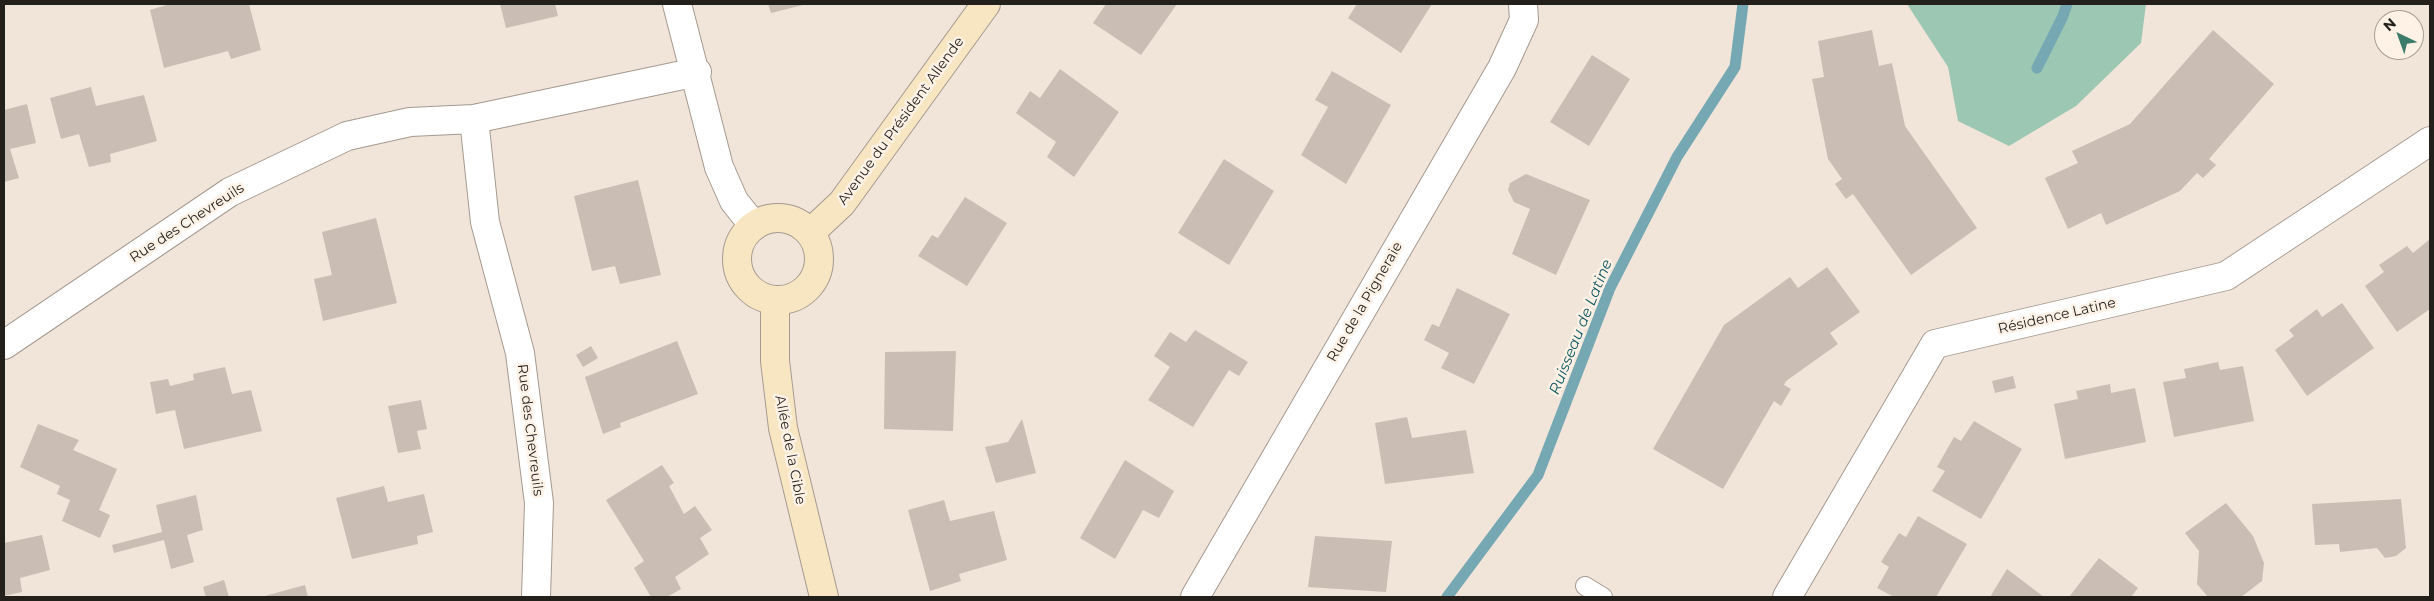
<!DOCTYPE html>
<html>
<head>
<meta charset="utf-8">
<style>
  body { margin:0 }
  #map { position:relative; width:2434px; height:601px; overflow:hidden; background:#f1e5da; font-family:Montserrat,sans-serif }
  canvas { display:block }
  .frame { position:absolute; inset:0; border:5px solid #231f1b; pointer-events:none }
  .north { position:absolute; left:2374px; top:10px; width:50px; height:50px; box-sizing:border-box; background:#fef2e7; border:1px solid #a69e95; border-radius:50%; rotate:318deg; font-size:14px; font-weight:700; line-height:20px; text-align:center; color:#231f1b }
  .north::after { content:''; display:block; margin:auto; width:18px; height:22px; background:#3c7c6b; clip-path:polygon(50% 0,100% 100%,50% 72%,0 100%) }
</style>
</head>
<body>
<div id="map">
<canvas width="2434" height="601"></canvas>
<div class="frame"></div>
<div class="north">N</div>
</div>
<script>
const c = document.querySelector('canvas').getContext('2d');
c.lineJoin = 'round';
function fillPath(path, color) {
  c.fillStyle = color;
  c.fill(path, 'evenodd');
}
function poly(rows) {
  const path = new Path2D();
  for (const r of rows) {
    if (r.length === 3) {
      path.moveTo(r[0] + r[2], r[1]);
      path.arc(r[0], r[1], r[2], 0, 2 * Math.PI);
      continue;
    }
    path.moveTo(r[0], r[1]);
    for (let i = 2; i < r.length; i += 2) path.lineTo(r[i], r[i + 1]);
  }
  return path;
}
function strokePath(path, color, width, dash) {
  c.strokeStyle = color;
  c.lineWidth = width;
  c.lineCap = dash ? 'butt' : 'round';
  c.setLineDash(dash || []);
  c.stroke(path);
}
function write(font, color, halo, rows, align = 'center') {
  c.font = font + ' Montserrat,sans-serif';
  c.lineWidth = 5;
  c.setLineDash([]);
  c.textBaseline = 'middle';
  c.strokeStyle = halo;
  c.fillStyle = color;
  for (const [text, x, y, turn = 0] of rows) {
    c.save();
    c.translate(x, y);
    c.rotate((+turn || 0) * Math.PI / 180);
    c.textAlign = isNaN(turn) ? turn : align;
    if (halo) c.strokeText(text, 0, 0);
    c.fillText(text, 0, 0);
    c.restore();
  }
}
fillPath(poly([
  [1907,4,2146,4,2141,43,2076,106,2009,146,1958,121,1948,67]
]), '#9cc7b2');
strokePath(poly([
  [2037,68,2063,16,2067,4],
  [1447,597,1538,475,1610,288,1677,157,1735,67,1743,4]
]), '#76a8b3', 11);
fillPath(poly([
  [170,4,249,4,261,50,231,59,228,51,164,68,150,10],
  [500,4,555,4,558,16,506,28],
  [768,4,807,4,771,13],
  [1106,4,1177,4,1141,55,1093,23],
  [1357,4,1432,4,1401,53,1348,18],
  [1872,30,1879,66,1892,63,1905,126,1977,228,1911,275,1853,194,1846,199,1835,184,1842,179,1828,159,1812,79,1824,77,1818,41],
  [2213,30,2274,84,2209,159,2216,165,2203,178,2197,173,2180,191,2106,225,2101,213,2068,229,2045,178,2078,163,2072,151,2130,124],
  [1592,55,1630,79,1589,146,1550,122],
  [1060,69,1119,112,1074,177,1047,157,1056,142,1016,113,1030,91,1040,98],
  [1332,71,1391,105,1346,184,1301,155,1328,107,1315,100],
  [91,87,96,106,144,95,157,141,110,154,111,162,89,167,79,134,61,139,50,98],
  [27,104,36,143,10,149,19,178,4,182,4,110],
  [1224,159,1274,191,1229,265,1178,233],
  [1526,174,1590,200,1556,275,1512,254,1530,209,1514,202,1508,190,1510,183],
  [638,180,661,275,620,284,615,266,592,271,574,196],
  [965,197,1007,223,967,286,918,256,932,235,938,238],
  [376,218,397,303,323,321,314,279,332,275,322,232],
  [2430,239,2430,309,2397,332,2365,286,2384,272,2379,265,2407,246,2413,253],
  [1827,267,1860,312,1830,333,1838,344,1786,381,1784,385,1791,389,1781,406,1774,401,1723,489,1653,449,1724,325,1790,277,1798,288],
  [1457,288,1510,314,1474,384,1441,368,1449,353,1424,340,1432,324,1439,327],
  [2342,303,2374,348,2307,396,2275,350,2294,336,2289,330,2317,309,2322,317],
  [1195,330,1248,362,1239,376,1229,370,1193,427,1148,400,1170,367,1154,356,1170,332,1186,342],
  [677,341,698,394,620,423,621,427,603,434,585,377],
  [591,346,598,358,583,367,576,355],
  [956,351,953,431,884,429,885,352],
  [2218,362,2220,370,2243,366,2254,421,2174,437,2163,382,2186,378,2184,369],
  [225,367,232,394,251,390,262,431,184,449,175,410,156,414,150,382,168,379,170,386,194,380,193,374],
  [2013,376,2016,388,1995,393,1992,381],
  [2110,384,2111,393,2135,388,2146,442,2065,459,2054,404,2078,399,2076,391],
  [421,400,427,429,417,431,421,449,398,453,388,406],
  [1407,417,1412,438,1466,430,1474,473,1385,484,1375,423],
  [1022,419,1036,473,996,483,985,447,1008,442],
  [1974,421,2022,449,1981,519,1932,491,1945,471,1937,467,1954,437,1961,441],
  [38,424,79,440,73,450,117,469,99,510,110,515,100,538,62,521,70,500,57,494,60,486,20,467],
  [1125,460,1174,491,1159,518,1143,510,1115,559,1080,538],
  [662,465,674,483,669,486,684,514,695,506,712,530,700,538,709,554,675,577,681,589,667,597,651,597,634,568,644,561,606,500],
  [384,486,388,502,424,494,433,532,417,536,418,544,352,559,336,498],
  [196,495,203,530,187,535,194,562,171,569,164,540,114,553,112,545,162,532,156,505],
  [2401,499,2406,548,2396,556,2385,558,2377,548,2340,552,2339,544,2315,545,2312,504],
  [944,500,950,521,994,511,1007,560,959,574,961,581,930,591,908,510],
  [2226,503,2253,536,2264,563,2262,581,2241,597,2208,597,2197,584,2199,551,2185,533],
  [1918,516,1967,544,1936,597,1894,597,1877,588,1889,567,1881,562,1899,533,1906,537],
  [42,535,50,570,20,578,22,592,4,596,4,543],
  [1315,536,1392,541,1386,592,1308,587],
  [2099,558,2138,588,2131,597,2069,597],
  [2007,569,2044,597,1990,597],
  [224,580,229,597,206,597,203,587],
  [305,585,308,597,261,597]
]), '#cabdb4');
const lane = poly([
  [1585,586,1603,597]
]);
const street = poly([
  [677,4,719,167,734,201,754,226],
  [474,119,485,222,520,353,539,503,536,597],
  [4,345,230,192,347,136,410,122,474,119,697,72],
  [1195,597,1502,68,1524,20,1523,4],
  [1787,597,1935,344,2226,276,2430,141]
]);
const secondary = poly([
  [778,259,41],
  [810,233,842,203,986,4],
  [775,300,775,361,783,428,824,597]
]);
strokePath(lane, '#a59a90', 20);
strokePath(street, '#a59a90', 30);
strokePath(secondary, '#a59a90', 30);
strokePath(lane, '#fff', 18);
strokePath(street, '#fff', 28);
strokePath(secondary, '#f7e6c1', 28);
write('14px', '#231f1b', '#fef2e7', [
  ["Avenue du Président Allende",901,121,-54],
  ["Rue des Chevreuils",187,223,-33],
  ["Rue de la Pigneraie",1365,302,-60],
  ["Résidence Latine",2057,316,-13],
  ["Rue des Chevreuils",530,430,83],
  ["Allée de la Cible",790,450,79]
]);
write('italic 15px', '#115864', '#fef2e7', [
  ["Ruisseau de Latine",1581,327,-68]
]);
</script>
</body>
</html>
